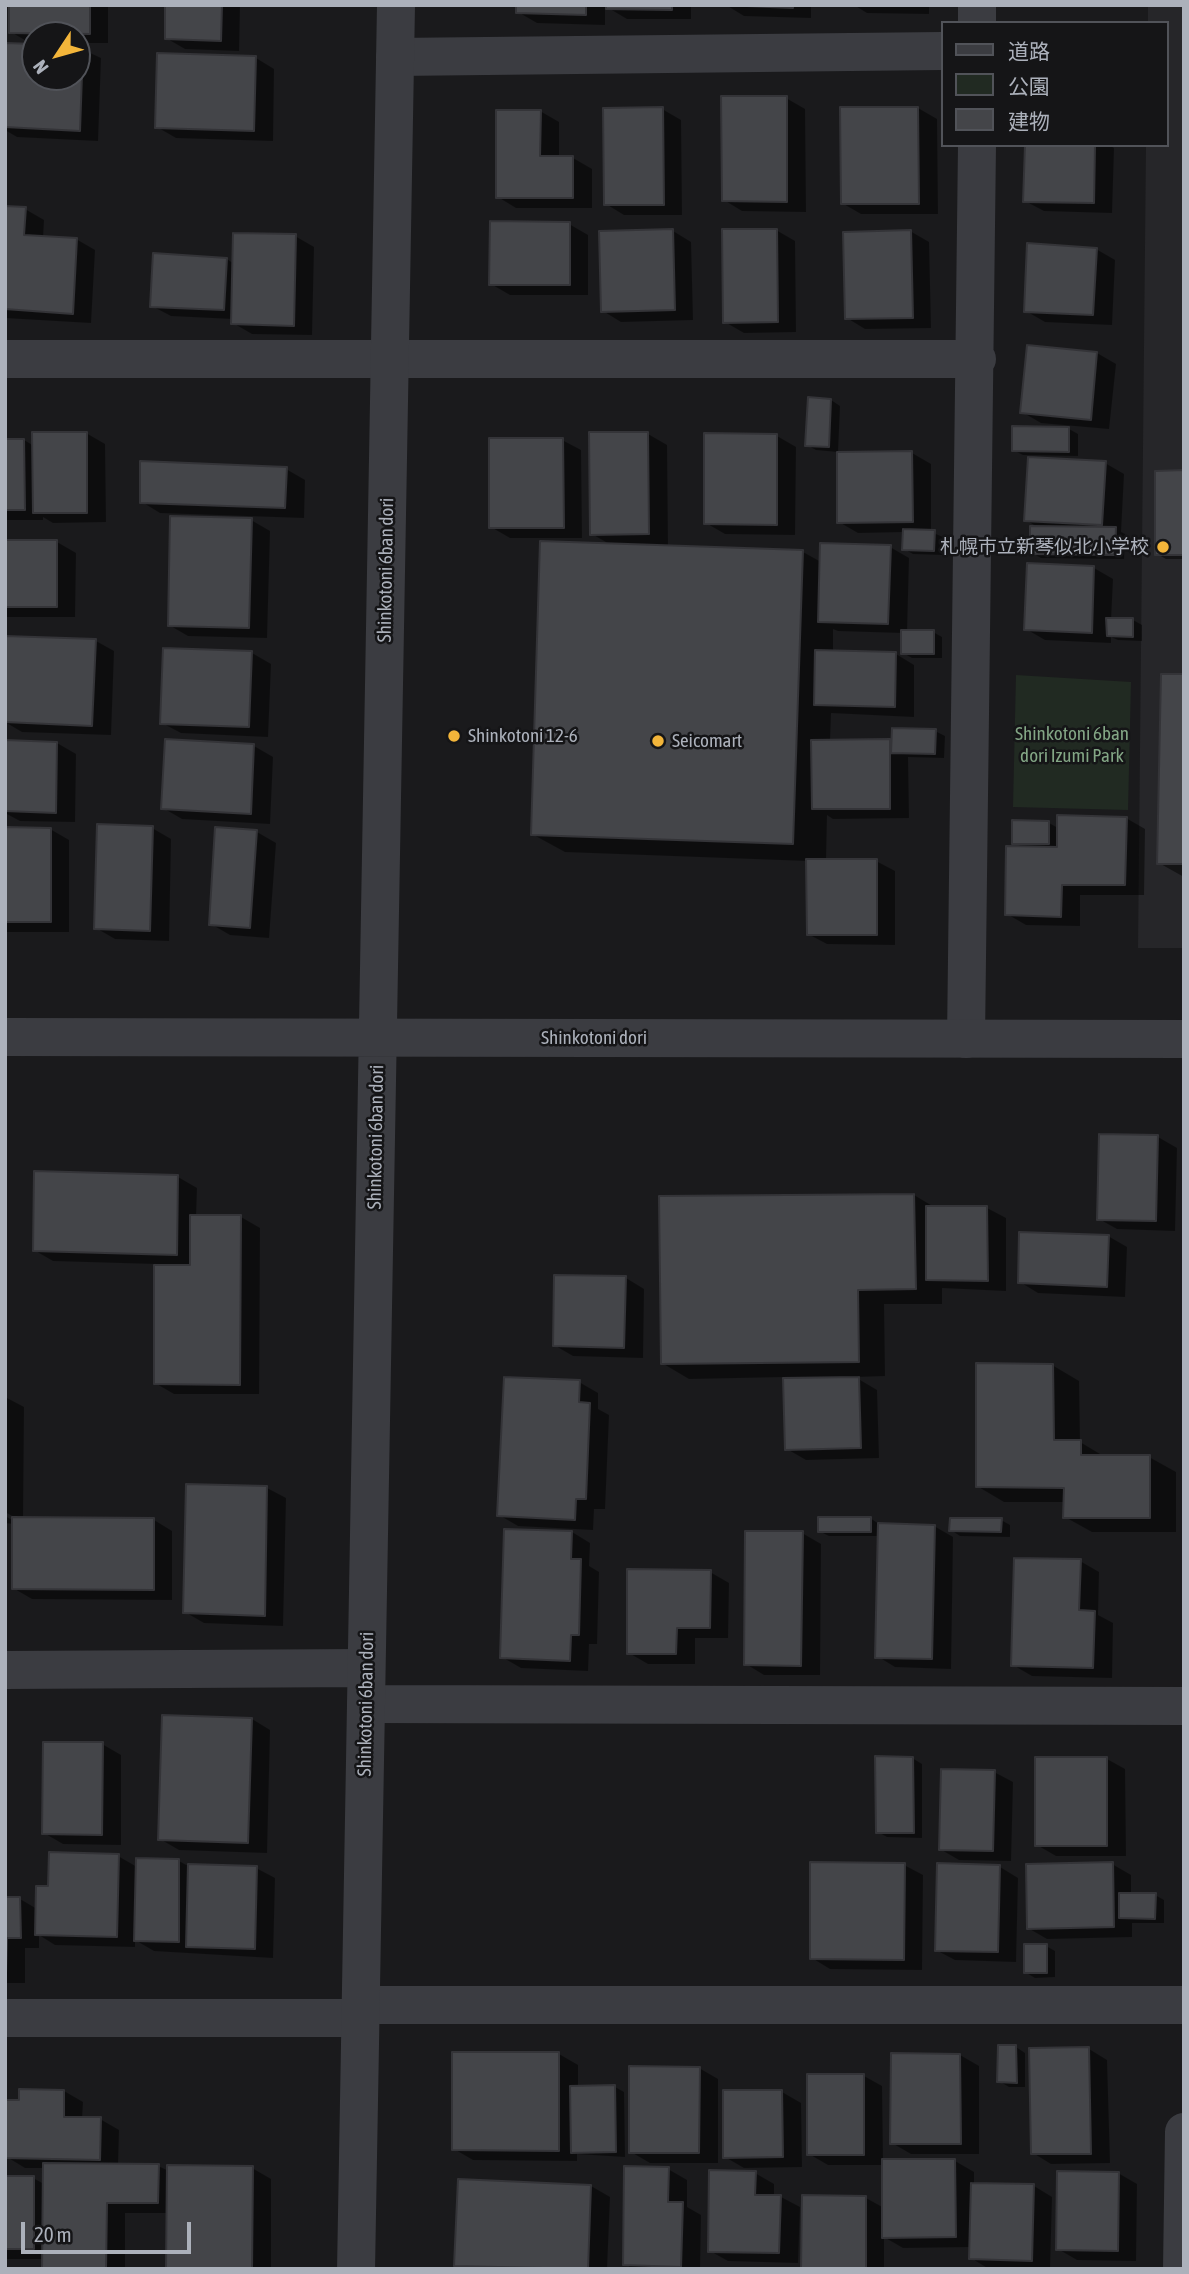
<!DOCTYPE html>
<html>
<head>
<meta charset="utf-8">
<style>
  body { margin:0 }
  #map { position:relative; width:1189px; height:2274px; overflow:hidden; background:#1a1a1c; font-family:"Asap Condensed","Noto Sans JP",sans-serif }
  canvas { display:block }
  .frame { position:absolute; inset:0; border:7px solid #acb1bb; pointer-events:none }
  .legend { position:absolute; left:941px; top:21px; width:228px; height:126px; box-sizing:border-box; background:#151517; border:2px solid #515359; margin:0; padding:9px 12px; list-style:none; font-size:21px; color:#acb1bb }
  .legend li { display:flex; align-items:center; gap:14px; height:35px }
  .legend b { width:35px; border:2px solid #515359 }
  .north { position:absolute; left:21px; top:21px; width:70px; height:70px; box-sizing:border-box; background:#151517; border:2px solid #515359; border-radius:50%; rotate:234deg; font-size:19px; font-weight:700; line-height:28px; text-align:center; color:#acb1bb }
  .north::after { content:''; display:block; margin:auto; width:24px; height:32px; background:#f3b53a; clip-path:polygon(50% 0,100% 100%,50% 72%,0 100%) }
  .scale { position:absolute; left:21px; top:2222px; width:170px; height:32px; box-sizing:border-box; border:4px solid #acb1bb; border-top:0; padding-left:9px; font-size:21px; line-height:24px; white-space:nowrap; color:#acb1bb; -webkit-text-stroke:5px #151517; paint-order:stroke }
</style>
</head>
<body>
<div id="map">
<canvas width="1189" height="2274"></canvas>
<div class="frame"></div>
<ul class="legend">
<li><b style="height:9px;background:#3b3c41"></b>道路</li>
<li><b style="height:19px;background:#212a22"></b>公園</li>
<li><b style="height:19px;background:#444549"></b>建物</li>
</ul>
<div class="north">N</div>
<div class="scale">20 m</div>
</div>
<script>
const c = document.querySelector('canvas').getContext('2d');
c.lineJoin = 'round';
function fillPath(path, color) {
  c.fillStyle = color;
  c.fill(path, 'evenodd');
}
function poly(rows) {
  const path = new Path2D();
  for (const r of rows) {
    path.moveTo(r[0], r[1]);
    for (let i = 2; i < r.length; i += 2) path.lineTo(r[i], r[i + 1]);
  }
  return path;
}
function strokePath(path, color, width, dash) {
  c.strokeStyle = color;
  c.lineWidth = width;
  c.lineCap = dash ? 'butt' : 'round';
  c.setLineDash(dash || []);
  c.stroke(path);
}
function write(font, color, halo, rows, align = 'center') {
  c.font = font + ' "Asap Condensed","Noto Sans JP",sans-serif';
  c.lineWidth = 5;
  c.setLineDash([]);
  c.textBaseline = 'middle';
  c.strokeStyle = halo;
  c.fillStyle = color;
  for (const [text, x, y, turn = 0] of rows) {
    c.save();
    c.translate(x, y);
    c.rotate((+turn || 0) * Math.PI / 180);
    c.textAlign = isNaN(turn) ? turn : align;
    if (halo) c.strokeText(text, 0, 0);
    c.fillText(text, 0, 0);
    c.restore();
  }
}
fillPath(poly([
  [1148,5,1184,5,1184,948,1138,948,1146,145,1166,145,1166,23,1148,23]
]), '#262629');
fillPath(poly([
  [1016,675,1131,682,1128,810,1013,807]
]), '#212a22');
fillPath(poly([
  [11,5,108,5,108,43,77,43,77,35,35,35,35,77,77,77,77,47,101,58,98,141,17,137,5,130,5,45,35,46,11,32],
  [167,5,240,5,239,51,185,49,166,38],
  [518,5,691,5,691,19,627,19,605,6,605,25,537,23,518,12],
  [726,5,811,5,811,18,744,16],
  [854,5,929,5,929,14,867,13],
  [256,58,274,69,273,141,176,138,157,127],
  [786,98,805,109,806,212,742,211,724,200],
  [918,108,937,119,938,214,861,214,842,203],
  [662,109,681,120,682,215,624,215,606,204],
  [540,111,559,122,559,158,573,158,592,169,592,208,516,208,498,197],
  [1027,145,1109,145,1114,148,1112,213,1044,211,1025,201],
  [5,208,25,209,44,220,43,238,76,239,95,250,91,323,5,318],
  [569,224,588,235,588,295,510,295,491,284],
  [776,230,795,241,796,332,744,333,725,322],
  [673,231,691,242,693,320,621,322,603,311],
  [910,231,929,242,931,328,865,329,847,318],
  [295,236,314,247,312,335,252,334,233,323,233,319,171,316,152,306,227,259,234,264],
  [1096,249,1115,260,1112,325,1045,322,1026,311],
  [1028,347,1097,353,1116,364,1109,429,1041,423,1022,412],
  [831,400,840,406,838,452,816,450,807,445],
  [1069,429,1078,434,1078,456,1023,455,1013,450],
  [86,433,105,444,106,522,53,523,43,517,43,520,5,520,5,440,24,440,34,446],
  [648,434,667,445,668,547,803,552,821,562,890,547,909,558,907,632,933,632,942,637,942,658,912,658,903,653,903,633,838,631,833,629,833,652,896,654,914,665,914,717,831,713,830,741,893,742,935,731,945,736,944,758,908,757,909,818,833,819,827,815,826,860,876,861,895,871,895,945,827,944,808,934,808,861,565,852,532,834,611,545,592,534],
  [706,435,777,436,796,447,795,535,725,534,706,523],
  [562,440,581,450,582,538,510,538,491,527],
  [912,453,931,464,931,532,943,537,943,555,913,554,904,549,904,532,858,533,839,522],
  [1105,463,1124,474,1121,532,1125,534,1124,559,1041,558,1032,553,1039,528,1026,520],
  [286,469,305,480,304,518,160,513,142,502],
  [1184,472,1184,559,1166,559,1157,554],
  [251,520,270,531,267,638,188,636,169,625],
  [5,542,57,542,76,553,75,617,5,617],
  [1094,568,1113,579,1111,620,1133,620,1142,625,1142,641,1118,640,1111,637,1111,643,1045,640,1026,629],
  [6,638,96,641,114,651,111,735,22,732,5,722],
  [165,649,252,653,271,664,268,737,181,733,162,723],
  [1184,676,1184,877,1159,863],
  [5,742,57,743,76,754,75,822,20,821,5,813],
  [254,746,273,757,270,824,182,819,163,808],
  [1126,818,1145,829,1144,895,1080,895,1080,926,1026,925,1007,914,1023,848,1014,843,1049,823,1058,828],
  [152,828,171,839,169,941,115,939,96,928],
  [5,829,50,829,69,840,69,932,5,932],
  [257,832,276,843,269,938,230,935,211,924],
  [1158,1137,1177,1148,1175,1231,1117,1229,1099,1219],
  [178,1177,197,1188,196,1217,241,1217,260,1228,259,1394,174,1394,155,1383,156,1264,53,1261,34,1250],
  [914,1195,934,1207,987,1208,1006,1218,1006,1291,942,1288,942,1304,884,1304,885,1376,855,1377,877,1390,879,1458,806,1460,787,1449,785,1377,689,1379,662,1363],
  [1108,1236,1127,1247,1125,1297,1038,1293,1020,1282],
  [626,1278,644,1289,643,1358,573,1356,554,1345],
  [1052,1365,1079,1381,1080,1442,1105,1457,1149,1457,1176,1472,1176,1532,1092,1532,1065,1517,1065,1502,1004,1502,977,1486],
  [579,1382,598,1393,598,1409,609,1415,605,1509,594,1509,593,1530,518,1526,499,1515],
  [5,1397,24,1407,23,1519,154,1520,172,1531,172,1600,32,1599,13,1588,14,1524,5,1523,5,1516,14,1521,14,1517,5,1512],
  [267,1488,286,1498,283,1626,204,1623,185,1612],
  [870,1518,879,1524,934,1526,953,1537,951,1669,895,1667,877,1656,879,1536,829,1536,819,1531],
  [1001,1520,1010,1525,1010,1537,960,1536,951,1530],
  [572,1532,590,1543,589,1566,599,1572,597,1644,589,1644,588,1671,521,1668,502,1657],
  [802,1533,821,1544,820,1675,764,1675,746,1664],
  [1080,1561,1099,1572,1098,1615,1113,1623,1112,1678,1032,1676,1013,1665],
  [710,1572,729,1583,728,1638,695,1638,695,1664,648,1664,629,1653],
  [252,1719,270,1730,267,1853,179,1850,160,1839],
  [102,1744,121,1755,121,1845,63,1844,44,1833],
  [912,1758,922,1764,922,1838,887,1837,878,1832],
  [1107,1759,1125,1769,1126,1856,1056,1856,1037,1845],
  [994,1772,1013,1782,1011,1861,959,1860,940,1849],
  [118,1856,137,1867,179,1861,188,1866,256,1868,275,1878,273,1958,154,1951,135,1940,135,1947,55,1945,39,1935,39,1948,25,1948,25,1983,5,1983,5,1899,20,1899,37,1909,50,1888],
  [1112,1864,1131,1875,1131,1894,1155,1895,1164,1900,1164,1923,1132,1923,1132,1937,1047,1939,1028,1928],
  [904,1865,923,1875,922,1970,830,1969,812,1958],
  [1000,1867,1018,1878,1016,1962,955,1960,936,1950],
  [1046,1946,1055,1951,1055,1977,1035,1978,1025,1972],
  [1016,2047,1025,2053,1025,2087,1009,2087,999,2081],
  [1089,2049,1107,2060,1110,2163,1051,2164,1033,2153],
  [559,2054,578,2065,578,2087,615,2087,624,2092,625,2157,577,2154,577,2161,473,2160,454,2149],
  [960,2055,979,2066,979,2154,911,2154,892,2143],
  [699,2068,718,2079,718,2163,650,2163,631,2152],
  [864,2076,882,2086,883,2161,955,2161,974,2172,974,2185,1034,2186,1052,2197,1050,2269,989,2269,971,2258,971,2247,903,2248,884,2237,884,2269,803,2269,866,2198,884,2208,884,2165,828,2165,809,2154],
  [64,2091,83,2102,82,2119,100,2119,119,2130,118,2165,158,2166,169,2171,252,2168,271,2179,271,2269,168,2269,168,2213,125,2213,125,2269,44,2269,44,2259,5,2259,5,2178,33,2178,44,2184,44,2168,25,2168,7,2157,21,2102],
  [782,2092,801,2103,802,2167,744,2168,725,2157],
  [668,2169,687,2180,687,2207,701,2215,700,2269,633,2269,625,2264],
  [755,2173,774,2184,774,2197,781,2197,800,2207,798,2263,728,2261,710,2251],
  [1118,2173,1137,2184,1136,2261,1077,2260,1058,2249],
  [591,2186,610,2197,607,2269,463,2269,456,2265]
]), '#0007');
const building = poly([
  [9,5,90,5,90,34,9,33,9,5],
  [165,5,222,5,221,41,165,39,165,5],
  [516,5,586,5,586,15,516,13,516,5],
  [606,5,672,5,672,10,606,9,606,5],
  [724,5,793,5,793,8,724,5],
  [5,43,35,44,35,77,77,77,77,46,83,46,80,131,5,127,5,43],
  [157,53,256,56,254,131,155,128,157,53],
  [721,96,787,96,787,202,722,201,721,96],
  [663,107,664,205,604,205,603,108,663,107],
  [840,107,918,107,919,204,841,204,840,107],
  [496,110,541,110,540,156,573,156,573,198,496,198,496,110],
  [1025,145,1095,145,1094,203,1023,202,1025,145],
  [5,206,26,207,24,235,77,238,73,314,5,309,5,206],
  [490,221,570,222,570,285,489,285,490,221],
  [673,229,675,310,601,312,599,231,673,229],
  [722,229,777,229,778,322,723,323,722,229],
  [911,230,913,318,845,319,843,232,911,230],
  [233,233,296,234,294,326,231,324,233,233],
  [1027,243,1097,248,1093,315,1024,312,1027,243],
  [153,253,227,258,224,310,150,307,153,253],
  [1027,345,1097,352,1091,420,1020,413,1027,345],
  [808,397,831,399,829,447,805,446,808,397],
  [1012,426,1069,427,1069,452,1012,451,1012,426],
  [32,432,87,432,87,513,33,513,32,432],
  [589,432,648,432,649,534,590,535,589,432],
  [704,433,777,434,777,525,704,524,704,433],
  [489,438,563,438,564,528,489,528,489,438],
  [5,439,24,439,25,510,5,510,5,439],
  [912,451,913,522,837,523,837,452,912,451],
  [1028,457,1106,461,1102,525,1024,521,1028,457],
  [140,461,287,467,285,508,140,503,140,461],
  [1184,470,1184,555,1155,555,1155,471,1184,470],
  [170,516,252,518,249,628,168,626,170,516],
  [1030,526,1116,527,1115,555,1030,554,1030,526],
  [903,529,935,530,934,551,902,550,903,529],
  [5,540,57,540,57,607,5,607,5,540],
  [540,541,803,550,793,844,531,835,540,541],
  [820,543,891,545,888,624,818,622,820,543],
  [1027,563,1094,566,1092,633,1024,630,1027,563],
  [1106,618,1133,618,1133,637,1107,636,1106,618],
  [901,630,934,630,934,654,901,654,901,630],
  [5,636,96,639,92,726,5,722,5,636],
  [163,648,252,651,249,727,160,724,163,648],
  [815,650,896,652,895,707,814,705,815,650],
  [1161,674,1184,674,1184,864,1157,864,1161,674],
  [892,728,936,729,935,754,891,753,892,728],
  [165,739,254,744,251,814,161,809,165,739],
  [890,739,890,809,812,809,811,740,890,739],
  [5,740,57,742,56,813,5,811,5,740],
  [1057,815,1127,817,1125,885,1062,885,1061,917,1005,915,1006,846,1057,847,1057,815],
  [1012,820,1049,821,1049,844,1012,844,1012,820],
  [97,824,153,826,150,931,94,929,97,824],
  [5,827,51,828,51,922,5,922,5,827],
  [215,827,257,830,250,928,209,925,215,827],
  [806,859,877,859,877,935,807,935,806,859],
  [1099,1134,1158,1135,1156,1221,1097,1220,1099,1134],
  [34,1171,178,1175,177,1255,33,1251,34,1171],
  [914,1194,916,1289,858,1290,859,1362,661,1364,659,1196,914,1194],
  [926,1206,987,1206,988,1281,926,1280,926,1206],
  [190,1215,241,1215,240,1385,154,1384,154,1265,190,1265,190,1215],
  [1019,1232,1109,1235,1107,1287,1018,1283,1019,1232],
  [554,1275,626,1276,624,1348,553,1346,554,1275],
  [976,1363,1053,1364,1054,1440,1081,1440,1081,1455,1150,1455,1150,1518,1063,1518,1064,1488,976,1487,976,1363],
  [504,1377,580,1380,579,1402,590,1403,586,1499,576,1499,575,1520,497,1516,504,1377],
  [859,1377,861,1448,785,1450,783,1378,859,1377],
  [186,1484,267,1486,265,1616,183,1613,186,1484],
  [12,1517,154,1518,154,1590,12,1589,12,1517],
  [818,1517,871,1517,871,1532,818,1532,818,1517],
  [950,1518,1002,1518,1001,1532,949,1531,950,1518],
  [878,1523,935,1525,932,1659,875,1658,878,1523],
  [504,1529,572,1531,571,1559,581,1559,579,1635,571,1635,570,1661,500,1658,504,1529],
  [745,1531,803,1531,801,1666,744,1665,745,1531],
  [1014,1558,1081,1559,1079,1610,1095,1611,1093,1668,1011,1666,1014,1558],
  [627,1569,711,1570,710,1628,677,1628,676,1654,627,1654,627,1569],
  [162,1715,252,1718,248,1843,158,1840,162,1715],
  [43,1742,103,1742,102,1835,42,1834,43,1742],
  [875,1756,913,1757,914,1833,876,1833,875,1756],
  [1035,1757,1107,1757,1107,1846,1035,1846,1035,1757],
  [941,1769,995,1770,993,1851,939,1850,941,1769],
  [49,1852,119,1854,117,1937,35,1935,36,1886,48,1886,49,1852],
  [136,1858,179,1859,179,1942,134,1941,136,1858],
  [810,1862,905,1863,904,1960,810,1959,810,1862],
  [1113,1862,1114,1927,1027,1929,1026,1864,1113,1862],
  [937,1863,1000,1865,998,1952,935,1951,937,1863],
  [188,1864,257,1866,255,1949,186,1947,188,1864],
  [1119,1893,1156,1893,1155,1919,1119,1918,1119,1893],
  [5,1897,20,1897,21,1938,7,1938,6,1973,5,1897],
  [1024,1944,1047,1944,1047,1973,1024,1973,1024,1944],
  [998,2045,1016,2045,1017,2083,997,2082,998,2045],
  [1089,2047,1091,2154,1031,2154,1029,2048,1089,2047],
  [452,2052,559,2052,559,2151,452,2150,452,2052],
  [891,2053,960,2054,961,2144,890,2144,891,2053],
  [629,2066,700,2067,699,2153,629,2153,629,2066],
  [807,2074,864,2074,864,2155,807,2155,807,2074],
  [615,2085,616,2152,571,2153,570,2086,615,2085],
  [19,2089,64,2090,64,2117,101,2117,100,2160,5,2158,6,2100,19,2100,19,2089],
  [723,2090,782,2090,783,2157,723,2158,723,2090],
  [882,2159,955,2159,956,2237,882,2238,882,2159],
  [43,2163,159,2164,158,2203,107,2203,106,2269,42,2269,43,2163],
  [167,2165,253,2166,252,2269,166,2269,167,2165],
  [624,2166,669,2167,668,2202,683,2202,681,2267,623,2265,624,2166],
  [709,2170,756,2171,755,2195,781,2195,779,2253,708,2252,709,2170],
  [1057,2171,1119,2172,1118,2251,1056,2250,1057,2171],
  [5,2176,34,2176,34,2249,5,2249,5,2176],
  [458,2179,591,2185,588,2269,454,2266,458,2179],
  [971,2183,1034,2184,1032,2261,969,2259,971,2183],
  [802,2195,866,2196,866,2269,801,2269,802,2195]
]);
fillPath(building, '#444549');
strokePath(building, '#343438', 2);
strokePath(poly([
  [977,23,977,5],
  [395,57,942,51],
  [5,359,977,359],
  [966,1039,977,145],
  [5,1670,366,1668],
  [366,1704,1184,1706],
  [361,2005,1184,2005],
  [5,2018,361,2018],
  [1182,2269,1184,2132]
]), '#3b3c41', 38);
strokePath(poly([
  [5,1037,1184,1039],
  [356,2269,396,5]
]), '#3b3c41', 38);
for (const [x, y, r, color] of [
  [1163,547,7,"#f3b53a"],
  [454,736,7,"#f3b53a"],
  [658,741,7,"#f3b53a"]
]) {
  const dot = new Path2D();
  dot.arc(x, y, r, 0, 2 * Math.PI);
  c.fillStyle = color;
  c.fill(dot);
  strokePath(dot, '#151517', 2.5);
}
write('19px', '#acb1bb', '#151517', [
  ["札幌市立新琴似北小学校",1149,547,"right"],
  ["Shinkotoni 12-6",468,736],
  ["Seicomart",672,741]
], 'left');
write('19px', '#acb1bb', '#151517', [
  ["Shinkotoni 6ban dori",386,570,-89],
  ["Shinkotoni dori",594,1038],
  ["Shinkotoni 6ban dori",376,1137,-89],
  ["Shinkotoni 6ban dori",366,1704,-89]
]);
write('19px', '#83a685', '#151517', [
  ["Shinkotoni 6ban",1072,734],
  ["dori Izumi Park",1072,756]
]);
</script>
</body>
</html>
